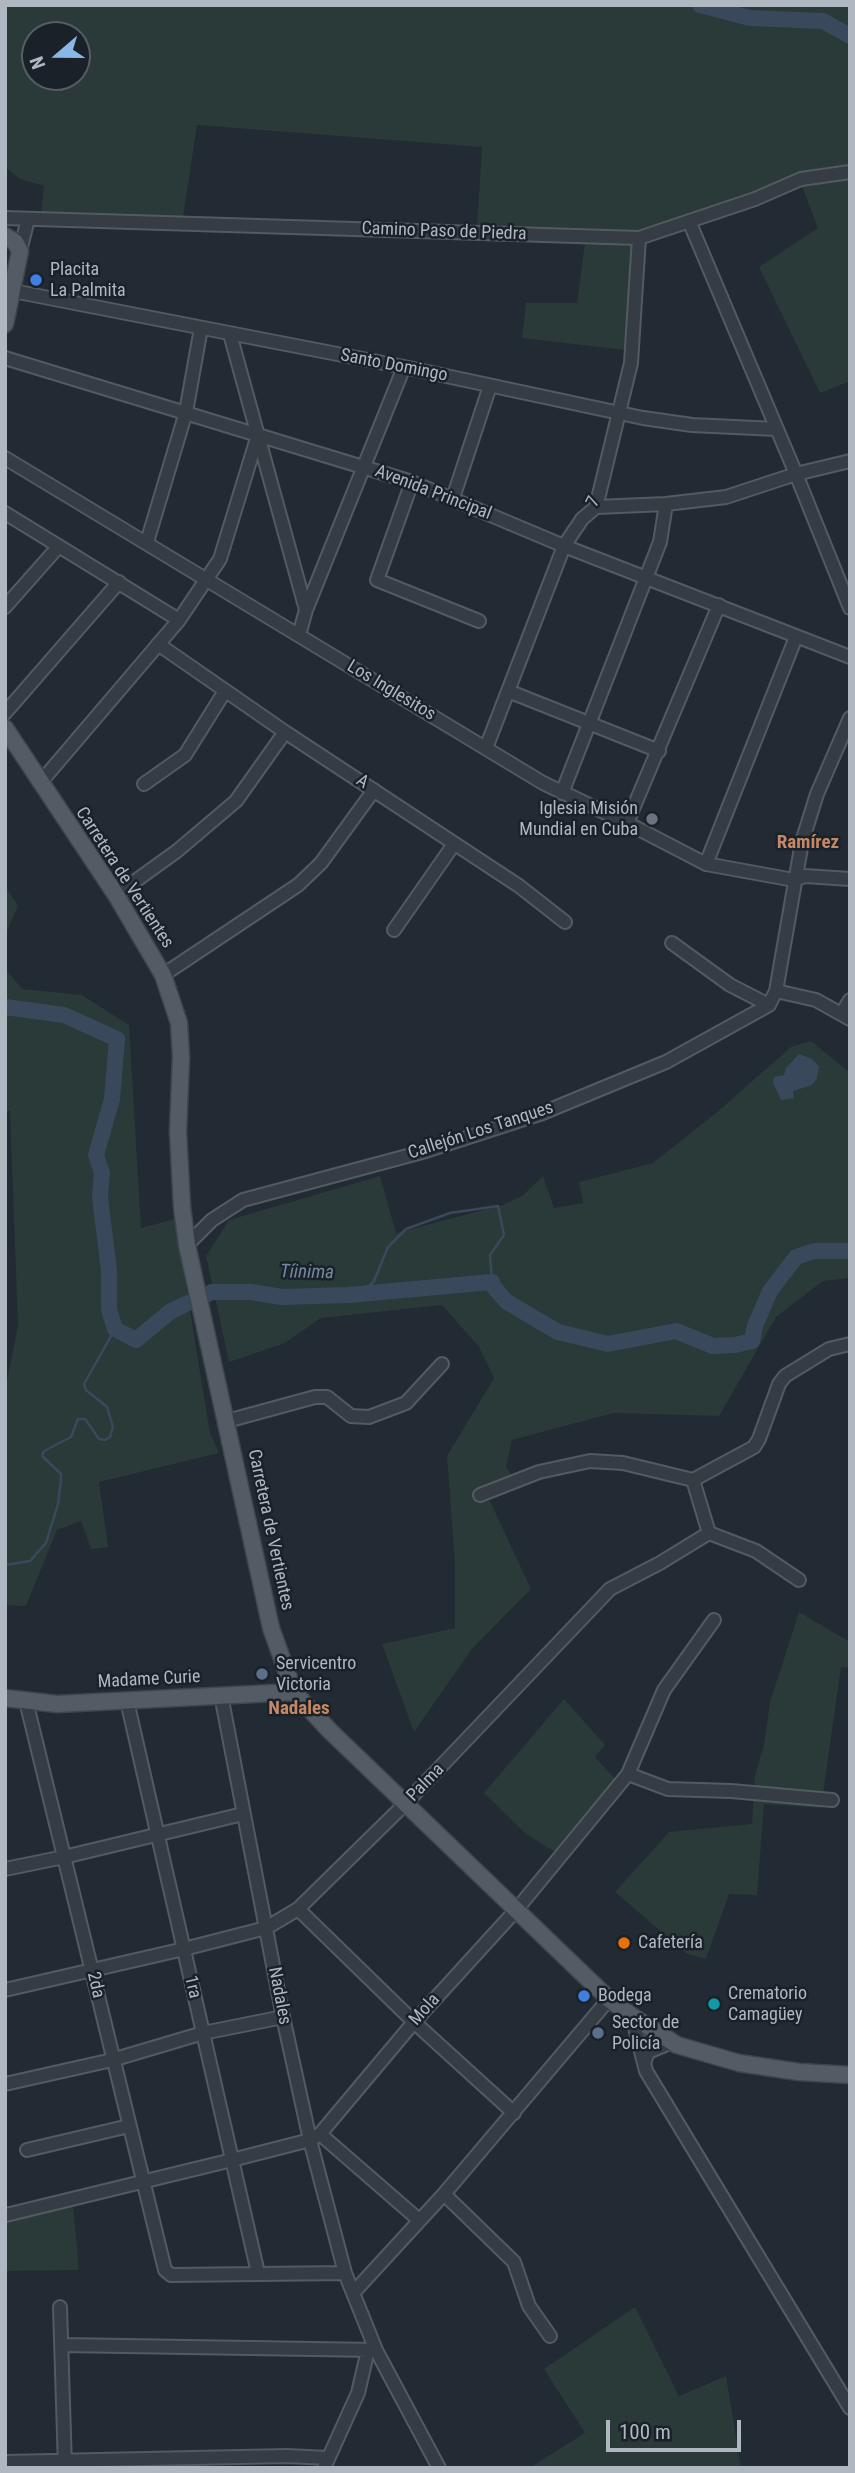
<!DOCTYPE html>
<html>
<head>
<meta charset="utf-8">
<style>
  body { margin:0 }
  #map { position:relative; width:855px; height:2473px; overflow:hidden; background:#222a33; font-family:"Roboto Condensed",sans-serif }
  canvas { display:block }
  .frame { position:absolute; inset:0; border:7px solid #afb7c1; pointer-events:none }
  .north { position:absolute; left:21px; top:21px; width:70px; height:70px; box-sizing:border-box; background:#1a2128; border:2px solid #565d65; border-radius:50%; rotate:250deg; font-size:19px; font-weight:700; line-height:28px; text-align:center; color:#afb7c1 }
  .north::after { content:''; display:block; margin:auto; width:24px; height:32px; background:#8bb6ea; clip-path:polygon(50% 0,100% 100%,50% 72%,0 100%) }
  .scale { position:absolute; left:606px; top:2420px; width:135px; height:32px; box-sizing:border-box; border:4px solid #afb7c1; border-top:0; padding-left:9px; font-size:21px; line-height:24px; white-space:nowrap; color:#afb7c1; -webkit-text-stroke:5px #1a2128; paint-order:stroke }
</style>
</head>
<body>
<div id="map">
<canvas width="855" height="2473"></canvas>
<div class="frame"></div>
<div class="north">N</div>
<div class="scale">100 m</div>
</div>
<script>
const c = document.querySelector('canvas').getContext('2d');
c.lineJoin = 'round';
function fillPath(path, color) {
  c.fillStyle = color;
  c.fill(path, 'evenodd');
}
function poly(rows) {
  const path = new Path2D();
  for (const r of rows) {
    path.moveTo(r[0], r[1]);
    for (let i = 2; i < r.length; i += 2) path.lineTo(r[i], r[i + 1]);
  }
  return path;
}
function strokePath(path, color, width, dash) {
  c.strokeStyle = color;
  c.lineWidth = width;
  c.lineCap = dash ? 'butt' : 'round';
  c.setLineDash(dash || []);
  c.stroke(path);
}
function write(font, color, halo, rows, align = 'center') {
  c.font = font + ' "Roboto Condensed",sans-serif';
  c.lineWidth = 5;
  c.setLineDash([]);
  c.textBaseline = 'middle';
  c.strokeStyle = halo;
  c.fillStyle = color;
  for (const [text, x, y, turn = 0] of rows) {
    c.save();
    c.translate(x, y);
    c.rotate((+turn || 0) * Math.PI / 180);
    c.textAlign = isNaN(turn) ? turn : align;
    if (halo) c.strokeText(text, 0, 0);
    c.fillText(text, 0, 0);
    c.restore();
  }
}
fillPath(poly([
  [5,5,850,5,850,381,820,393,759,267,818,228,798,176,635,240,625,350,522,338,526,303,577,303,586,235,477,227,482,147,197,125,183,217,41,215,44,186,20,179,5,167],
  [35,35,77,35,77,77,35,77],
  [5,886,18,906,5,935],
  [5,968,22,989,82,995,129,1025,141,1228,175,1219,210,1433,219,1453,99,1482,108,1547,91,1549,81,1521,57,1530,26,1606,5,1605,5,1390,18,1326,10,1111,5,1111],
  [811,1041,850,1073,850,1278,823,1281,776,1317,719,1416,613,1413,512,1440,506,1467,516,1482,488,1497,531,1589,472,1649,414,1732,382,1644,455,1628,455,1563,447,1456,494,1378,479,1347,442,1305,321,1318,285,1343,229,1362,206,1256,229,1220,380,1176,396,1233,503,1205,522,1196,543,1176,554,1208,583,1203,579,1182,653,1163,716,1113,791,1047],
  [799,1612,850,1642,850,1668,841,1667,821,1808,764,1804,757,1895,729,1894,706,1959,687,1954,615,1892,669,1832,752,1824,755,1776,764,1745,770,1702],
  [564,1699,605,1745,595,1757,616,1780,555,1852,526,1834,484,1793],
  [73,2205,79,2270,5,2271,5,2217],
  [635,2307,679,2396,726,2376,741,2468,529,2468,585,2433,544,2369]
]), '#293a39');
fillPath(poly([
  [799,1054,812,1059,819,1067,817,1078,812,1085,793,1091,794,1098,781,1100,773,1083,774,1077,784,1075,786,1068]
]), '#39495b');
strokePath(poly([
  [363,1292,374,1281,388,1247,406,1229,450,1213,498,1206,504,1235,490,1255,492,1282],
  [5,1565,30,1561,46,1543,58,1504,61,1480,61,1474,42,1456,44,1451,71,1437,78,1419,85,1419,99,1439,105,1440,110,1437,113,1427,107,1407,86,1390,84,1384,115,1329]
]), '#39495b', 2.5);
strokePath(poly([
  [700,5,750,18,823,21,850,36],
  [5,1007,64,1015,117,1039,112,1099,96,1155,102,1173,100,1197,109,1271,109,1310,115,1329,136,1340,171,1311,212,1292,251,1292,282,1297,349,1295,492,1282,492,1285,507,1302,558,1332,608,1344,676,1331,713,1346,735,1345,752,1341,755,1326,770,1291,796,1257,814,1251,850,1251]
]), '#39495b', 16);
const minor = poly([
  [5,218,639,238,755,199,801,179,850,172],
  [689,221,796,474,850,608],
  [20,251,28,219],
  [13,291,404,367,643,418,692,425,776,429],
  [230,334,306,610],
  [5,358,412,482,564,546,850,657],
  [5,458,543,783,627,823,706,864,794,880,805,876,850,879],
  [412,482,377,580,479,621],
  [453,498,490,386],
  [596,507,666,504,726,497,796,474,850,461],
  [5,513,179,620],
  [147,542,186,412,201,328],
  [5,607,59,546],
  [299,635,306,610,404,367],
  [158,644,285,732,519,886,565,922],
  [508,691,659,751],
  [5,713,119,582],
  [486,748,564,546,582,519,596,507,631,363,639,238],
  [40,783,179,620,220,559,258,435],
  [144,784,185,755,225,691],
  [562,793,660,542,666,504],
  [627,823,719,605],
  [706,864,796,637],
  [116,895,177,851,236,801,285,732],
  [394,930,454,844],
  [672,943,730,985,769,1005],
  [163,975,298,885,321,863,374,790],
  [776,991,816,1000,850,1019],
  [842,1013,850,1000],
  [187,1245,212,1220,243,1200,426,1151,540,1114,666,1062,769,1005,776,991,802,842,817,794,850,718],
  [227,1421,315,1397,327,1397,351,1416,369,1417,406,1403,442,1364],
  [693,1480,709,1533],
  [480,1495,539,1472,590,1461,623,1463,693,1480,754,1447,759,1439,779,1384,785,1376,829,1349,850,1344],
  [709,1533,756,1551,799,1580],
  [221,1695,283,2017,310,2140,345,2273,376,2350,439,2468],
  [26,1701,165,2270,171,2275,345,2273],
  [127,1701,258,2273],
  [628,1774,668,1789,731,1791,832,1800],
  [5,1869,64,1857,243,1814],
  [298,1909,414,2022,514,2113],
  [5,1990,184,1949,266,1928,298,1909,406,1803,610,1589,660,1563,709,1533],
  [632,2016,646,2071,850,2408],
  [644,2063,648,2052,672,2042],
  [5,2084,112,2060,203,2033,283,2017],
  [320,2134,419,2220],
  [27,2150,129,2126],
  [444,2194,514,2262,529,2306,550,2336],
  [6,2215,232,2160,310,2140,320,2134,414,2022,517,1909,628,1774,664,1690,714,1620],
  [354,2292,444,2194,609,1999],
  [60,2307,65,2467],
  [62,2345,376,2350],
  [5,2462,287,2456,328,2458],
  [324,2468,358,2393,368,2350]
]);
const major = poly([
  [5,236,15,242,20,251,5,324],
  [5,728,116,895,163,975,179,1023,181,1057,178,1132,182,1207,187,1245,271,1628,294,1692,329,1730,609,1999,632,2016,677,2045,739,2063,799,2072,850,2075],
  [5,1698,57,1704,294,1692]
]);
strokePath(minor, '#525a62', 16);
strokePath(major, '#3e454d', 19);
strokePath(minor, '#353c44', 12);
strokePath(major, '#535b64', 16);
for (const [x, y, r, color] of [
  [36,280,7,"#3f7fe0"],
  [652,819,7,"#6b7280"],
  [262,1674,7,"#5c6f8a"],
  [624,1943,7,"#e8710a"],
  [584,1996,7,"#3f7fe0"],
  [714,2004,7,"#0f9aa8"],
  [598,2033,7,"#5c6f8a"]
]) {
  const dot = new Path2D();
  dot.arc(x, y, r, 0, 2 * Math.PI);
  c.fillStyle = color;
  c.fill(dot);
  strokePath(dot, '#1a2128', 2.5);
}
write('18px', '#afb7c1', '#1a2128', [
  ["Camino Paso de Piedra",444,232,2],
  ["Santo Domingo",394,366,11],
  ["Avenida Principal",433,493,21],
  ["7",594,502,-63],
  ["Los Inglesitos",391,691,31],
  ["A",362,782,33],
  ["Carretera de Vertientes",124,878,57],
  ["Callejón Los Tanques",481,1131,-18],
  ["Carretera de Vertientes",270,1530,78],
  ["Madame Curie",149,1680,-3],
  ["Palma",426,1783,-46],
  ["2da",95,1985,77],
  ["1ra",192,1987,77],
  ["Nadales",279,1996,79],
  ["Mola",425,2010,-48]
]);
write('18px', '#afb7c1', '#1a2128', [
  ["Placita",50,270],
  ["La Palmita",50,291],
  ["Iglesia Misión",638,809,"right"],
  ["Mundial en Cuba",638,830,"right"],
  ["Servicentro",276,1664],
  ["Victoria",276,1685],
  ["Cafetería",638,1943],
  ["Crematorio",728,1994],
  ["Camagüey",728,2015],
  ["Bodega",598,1996],
  ["Sector de",612,2023],
  ["Policía",612,2044]
], 'left');
write('bold 19px', '#c48866', '#1a2128', [
  ["Ramírez",808,843],
  ["Nadales",299,1709]
]);
write('italic 19px', '#728aa1', '#1a2128', [
  ["Tíinima",307,1273,1]
]);
</script>
</body>
</html>
